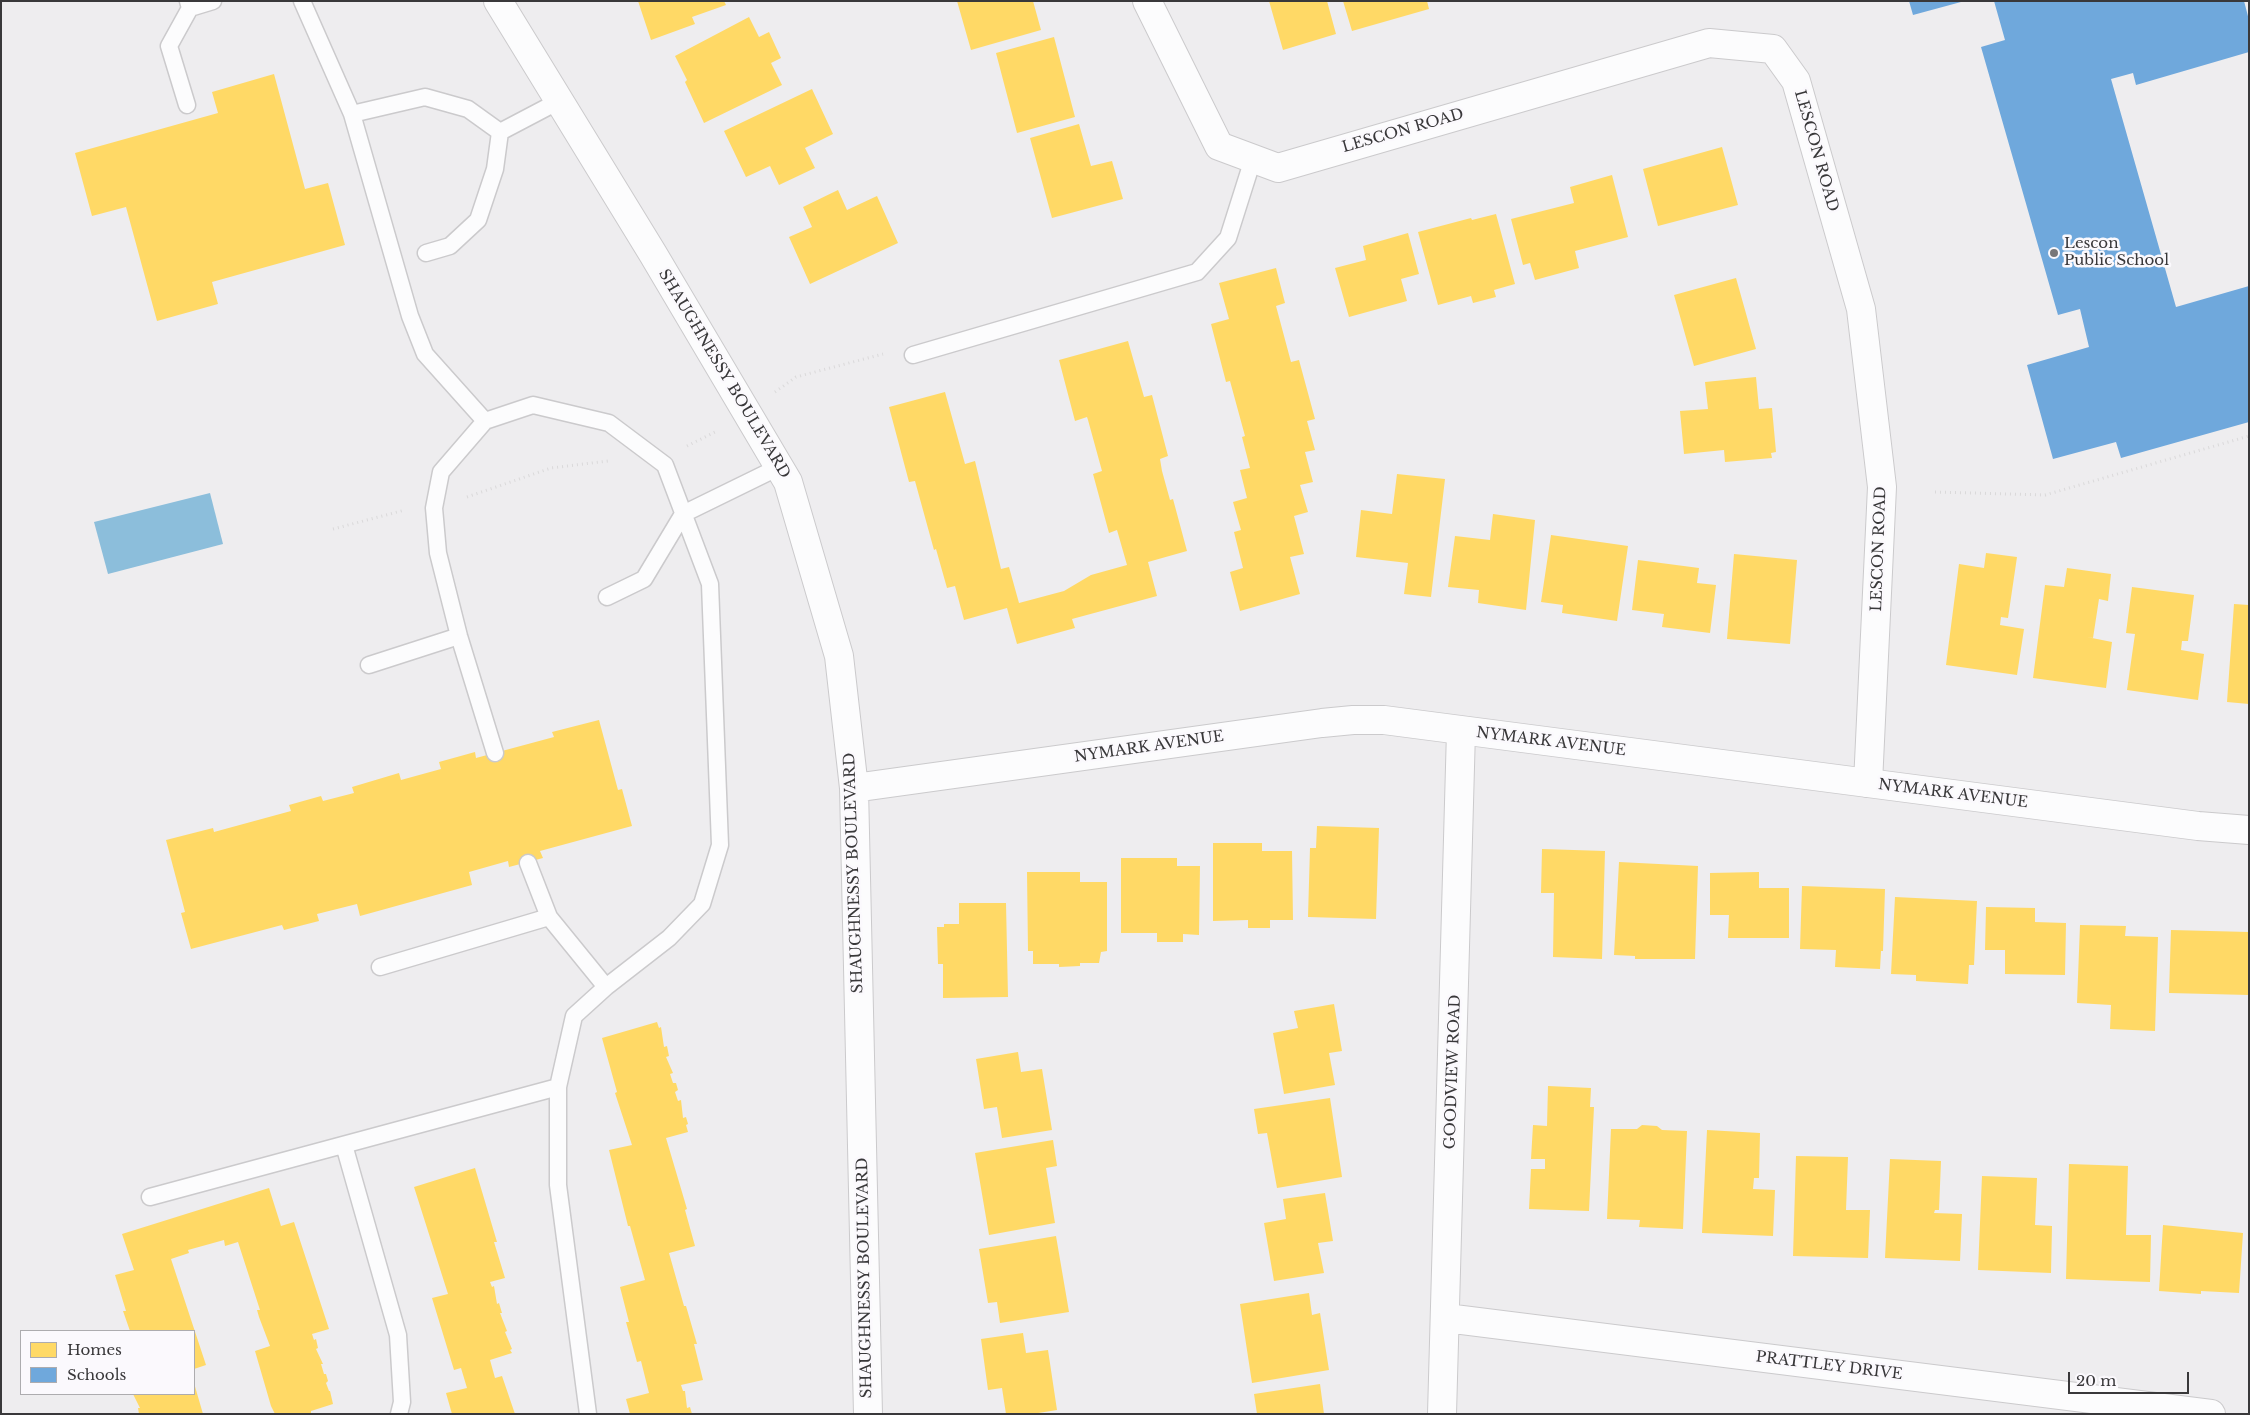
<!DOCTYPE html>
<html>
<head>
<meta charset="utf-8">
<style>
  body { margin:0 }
  #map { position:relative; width:2250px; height:1415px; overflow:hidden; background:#eeedef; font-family:"Libre Baskerville",serif }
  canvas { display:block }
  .frame { position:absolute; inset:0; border:2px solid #39383a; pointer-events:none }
  .legend { position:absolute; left:20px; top:1330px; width:175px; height:65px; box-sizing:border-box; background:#fbf9fd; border:1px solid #adacaf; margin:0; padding:6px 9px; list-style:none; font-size:15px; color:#39383a }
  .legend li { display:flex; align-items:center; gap:10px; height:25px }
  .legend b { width:25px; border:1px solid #adacaf }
  .scale { position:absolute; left:2068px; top:1372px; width:121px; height:22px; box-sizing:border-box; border:2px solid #39383a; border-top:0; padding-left:6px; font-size:15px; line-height:18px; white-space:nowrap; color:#39383a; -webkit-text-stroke:4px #fbf9fd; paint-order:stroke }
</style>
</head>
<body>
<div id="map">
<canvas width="2250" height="1415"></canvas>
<div class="frame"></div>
<ul class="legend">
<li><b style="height:14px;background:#ffd966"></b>Homes</li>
<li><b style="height:14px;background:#6fa8dc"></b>Schools</li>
</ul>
<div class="scale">20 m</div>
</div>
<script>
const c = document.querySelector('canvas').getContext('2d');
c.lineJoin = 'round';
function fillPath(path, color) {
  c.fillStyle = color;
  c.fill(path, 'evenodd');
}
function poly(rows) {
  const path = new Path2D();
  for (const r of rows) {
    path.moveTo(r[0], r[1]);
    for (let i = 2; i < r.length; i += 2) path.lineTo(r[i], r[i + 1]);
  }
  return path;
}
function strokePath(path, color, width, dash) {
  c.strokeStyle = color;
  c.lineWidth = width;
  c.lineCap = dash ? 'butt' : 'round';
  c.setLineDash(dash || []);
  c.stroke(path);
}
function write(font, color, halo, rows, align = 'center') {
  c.font = font + ' "Libre Baskerville",serif';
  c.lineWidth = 5;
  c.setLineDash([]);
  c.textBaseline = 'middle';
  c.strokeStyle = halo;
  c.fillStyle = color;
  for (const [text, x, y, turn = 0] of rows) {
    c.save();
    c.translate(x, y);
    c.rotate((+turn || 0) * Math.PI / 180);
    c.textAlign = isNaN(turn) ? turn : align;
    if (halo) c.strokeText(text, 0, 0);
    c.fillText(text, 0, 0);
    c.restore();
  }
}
fillPath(poly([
  [210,493,223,544,108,574,94,522]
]), '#8cbedb');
fillPath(poly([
  [638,1,724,1,726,5,692,17,695,24,651,40],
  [957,1,1033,1,1041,30,971,50],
  [1269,1,1327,1,1336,34,1283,50],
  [1343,1,1427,1,1429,9,1352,31],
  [749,17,759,37,769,32,781,58,771,63,782,85,704,123,685,82,687,80,675,56],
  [1054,37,1075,117,1017,133,996,53],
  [274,74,305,189,328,183,345,245,212,282,218,304,157,321,126,207,92,216,75,153,218,113,212,92],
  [812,89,833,134,805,148,815,168,779,185,770,166,746,177,724,131],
  [1079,124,1091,166,1112,161,1123,199,1052,218,1030,138],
  [1722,147,1738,205,1658,226,1643,169],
  [1612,175,1628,237,1575,251,1579,268,1535,280,1530,263,1523,265,1511,219,1574,203,1570,187],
  [838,190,847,210,877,196,898,243,810,284,789,237,812,227,803,207],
  [1496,214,1515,284,1494,290,1496,297,1473,303,1471,296,1438,305,1418,232,1471,218,1472,220],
  [1408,233,1419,274,1401,279,1407,301,1349,317,1335,268,1366,260,1363,246],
  [1276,268,1285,303,1276,306,1291,362,1299,360,1315,419,1307,421,1315,450,1305,452,1313,482,1300,485,1308,512,1294,516,1304,554,1290,557,1300,594,1240,611,1230,572,1243,568,1234,532,1241,530,1233,502,1247,498,1240,470,1250,468,1242,437,1245,436,1230,381,1226,382,1211,324,1229,319,1219,283],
  [1736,278,1756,349,1694,366,1674,295],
  [1128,341,1144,397,1152,395,1168,456,1160,459,1162,471,1170,500,1173,499,1187,551,1148,562,1157,596,1072,619,1075,628,1017,644,1007,608,964,620,955,586,947,588,936,549,934,550,915,481,909,482,889,407,945,392,965,464,975,461,1001,569,1009,567,1019,603,1064,591,1091,575,1127,565,1117,530,1109,533,1093,474,1102,471,1088,420,1087,417,1075,421,1059,360],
  [1756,377,1759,409,1772,408,1776,452,1771,453,1772,458,1725,462,1724,450,1684,454,1680,411,1708,409,1705,382],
  [1397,474,1445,479,1431,597,1404,594,1408,563,1356,557,1361,510,1392,514],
  [1493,514,1535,520,1526,610,1478,603,1479,590,1448,587,1455,536,1490,540],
  [1551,535,1628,546,1617,621,1562,613,1563,605,1541,602],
  [1986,553,2017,557,2008,618,2001,617,2000,625,2024,629,2017,675,1946,665,1959,564,1984,568],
  [1734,554,1797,560,1790,644,1727,639],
  [1638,560,1699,568,1697,583,1716,585,1710,633,1662,627,1664,614,1632,610],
  [2067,568,2111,574,2108,601,2099,599,2093,638,2087,637,2112,642,2106,688,2033,678,2045,585,2064,587],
  [2132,587,2194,595,2188,641,2182,641,2181,650,2204,654,2198,700,2127,690,2135,634,2126,633],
  [2234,604,2249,605,2249,704,2227,702],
  [599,720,618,790,622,789,632,826,540,851,543,858,509,867,508,861,469,872,472,885,360,916,357,904,317,914,319,921,284,930,282,925,191,949,181,913,185,912,166,840,213,828,214,832,291,811,289,805,321,796,323,801,354,793,352,787,399,773,401,780,441,769,439,762,475,752,476,758,554,737,552,732],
  [1317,826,1379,828,1376,919,1308,917,1310,848,1316,848],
  [1213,843,1262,843,1262,851,1292,851,1293,920,1270,920,1270,928,1248,928,1248,920,1213,921],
  [1542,849,1605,851,1602,959,1553,957,1554,893,1541,893],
  [1121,858,1177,858,1177,866,1200,866,1199,935,1183,934,1183,942,1157,942,1157,933,1121,933],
  [1619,862,1698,866,1695,959,1635,959,1635,956,1614,955],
  [1027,872,1080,872,1080,882,1107,882,1107,951,1101,952,1099,963,1080,963,1080,966,1059,967,1059,964,1033,964,1033,951,1028,951],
  [1759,872,1759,888,1789,888,1789,938,1728,938,1729,915,1710,915,1710,873],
  [1802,886,1885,889,1883,951,1881,951,1880,969,1835,967,1836,950,1800,949],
  [1895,897,1977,901,1974,965,1969,965,1968,984,1916,981,1916,975,1891,974],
  [959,903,1006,903,1008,997,943,998,943,964,938,964,937,927,944,927,944,924,959,924],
  [1986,907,2035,908,2035,922,2066,923,2065,975,2005,974,2005,950,1985,950],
  [2080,925,2126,926,2125,936,2158,937,2155,1031,2110,1029,2111,1005,2077,1003],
  [2171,930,2249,932,2249,995,2169,993],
  [1334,1004,1342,1051,1329,1053,1335,1085,1284,1094,1273,1033,1298,1028,1294,1011],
  [657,1022,659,1028,661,1027,664,1047,667,1046,669,1056,666,1057,673,1073,670,1074,673,1083,676,1083,678,1090,675,1092,678,1101,681,1100,683,1118,686,1117,688,1124,686,1125,688,1132,666,1138,687,1209,685,1210,695,1246,669,1253,684,1306,686,1306,697,1344,694,1344,703,1380,681,1385,683,1391,685,1391,687,1408,690,1407,692,1414,630,1414,626,1399,649,1393,641,1361,637,1362,626,1322,629,1322,620,1287,645,1280,630,1226,628,1226,609,1150,632,1145,615,1093,617,1092,602,1038],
  [1018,1052,1021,1072,1042,1069,1052,1130,1002,1138,997,1107,984,1109,976,1059],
  [1548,1086,1591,1088,1590,1107,1594,1107,1589,1211,1529,1209,1531,1169,1545,1169,1545,1159,1531,1159,1533,1125,1547,1126],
  [1330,1098,1342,1177,1277,1188,1267,1133,1258,1134,1254,1109],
  [1642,1125,1657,1126,1662,1130,1687,1131,1683,1229,1639,1227,1640,1220,1607,1219,1611,1129,1637,1129],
  [1707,1130,1760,1133,1759,1178,1754,1178,1753,1189,1775,1190,1773,1236,1702,1233],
  [1053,1140,1057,1166,1046,1168,1055,1223,989,1235,975,1153],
  [1796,1156,1848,1157,1846,1210,1870,1210,1868,1258,1793,1256],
  [1890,1159,1941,1161,1939,1210,1935,1210,1934,1213,1962,1214,1960,1261,1885,1258],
  [2069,1164,2128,1166,2126,1235,2151,1235,2150,1282,2066,1279],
  [475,1168,497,1242,494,1242,505,1278,490,1282,492,1287,494,1286,497,1304,499,1303,502,1313,500,1313,507,1331,505,1332,512,1349,510,1350,512,1353,490,1360,495,1378,502,1376,515,1414,452,1414,446,1393,467,1388,461,1368,454,1370,432,1298,448,1294,414,1187],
  [1982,1176,2037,1178,2035,1225,2052,1226,2051,1273,1978,1270],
  [269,1188,281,1226,294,1222,329,1329,312,1334,314,1340,316,1339,318,1348,316,1349,323,1364,321,1364,324,1374,326,1374,328,1381,326,1383,329,1391,330,1391,333,1404,311,1411,311,1414,275,1414,271,1406,255,1351,270,1346,259,1317,257,1310,260,1310,238,1242,225,1246,224,1240,188,1250,189,1253,171,1259,206,1365,194,1369,194,1331,130,1331,123,1311,126,1311,115,1275,134,1270,122,1234],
  [1325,1193,1333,1241,1318,1243,1324,1273,1274,1281,1264,1223,1286,1219,1283,1199],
  [2163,1225,2243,1233,2239,1293,2201,1291,2201,1294,2159,1291],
  [1056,1236,1069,1312,1000,1323,997,1302,988,1303,979,1249],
  [1309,1293,1312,1315,1320,1313,1329,1370,1252,1383,1240,1304],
  [1023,1333,1026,1353,1048,1350,1057,1410,1032,1414,1006,1414,1002,1388,988,1390,981,1339],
  [194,1383,203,1414,139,1414,138,1408,140,1408,133,1394,194,1394],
  [1320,1384,1324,1414,1257,1414,1254,1394]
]), '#ffd966');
fillPath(poly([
  [1909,1,1960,1,1961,2,1913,15],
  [1994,1,2244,1,2249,20,2249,52,2136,85,2133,73,2111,79,2176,307,2249,286,2249,422,2121,458,2116,442,2053,459,2027,365,2089,347,2080,309,2058,315,1981,47,2005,40]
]), '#6fa8dc');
const lane = poly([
  [188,1,190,8,213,1],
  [302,1,352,114,410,316,425,354,485,421],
  [187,105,169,46,190,8],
  [352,114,425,97,468,109,500,132],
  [500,132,559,101],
  [426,253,450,246,478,220,495,169,500,132],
  [913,355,1197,272,1228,238,1253,159],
  [607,597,644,579,683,514,779,467],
  [369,665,459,636],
  [495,753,459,636,438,553,434,508,441,472,485,421,533,405,609,423,665,465,710,584,720,845,702,904,669,938,606,987,574,1016,558,1087,558,1185,588,1414],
  [528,863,549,917,606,987],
  [380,967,549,917],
  [344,1145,398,1335,402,1402,399,1414],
  [150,1197,558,1087]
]);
const street = poly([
  [1147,1,1219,146,1278,168,1709,43,1773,49,1796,81,1861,309,1882,487,1868,783],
  [1446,1318,2211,1414],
  [1442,1414,1461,731]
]);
const secondary = poly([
  [498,1,653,254,788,482,839,656,854,788,868,1414],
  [854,788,1322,723,1353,720,1384,720,2198,826,2249,830]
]);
strokePath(lane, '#cbcacc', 19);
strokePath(street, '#cbcacc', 30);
strokePath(secondary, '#cbcacc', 30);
strokePath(poly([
  [775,392,796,377,883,354],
  [687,446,717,431],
  [1935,492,2045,495,2249,436],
  [467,497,551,468,608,461],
  [333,529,405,510]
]), '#dad9da', 3, [1, 4]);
strokePath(lane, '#fcfcfd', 16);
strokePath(street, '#fcfcfd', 28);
strokePath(secondary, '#fcfcfd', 28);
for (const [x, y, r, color] of [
  [2054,253,5,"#787779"]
]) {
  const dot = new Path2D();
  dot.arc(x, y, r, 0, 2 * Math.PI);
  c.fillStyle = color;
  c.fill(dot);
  strokePath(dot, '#fbf9fd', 2);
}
write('15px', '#39383a', '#fbf9fd', [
  ["LESCON ROAD",1403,131,-16],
  ["LESCON ROAD",1816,151,74],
  ["SHAUGHNESSY BOULEVARD",724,374,59],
  ["LESCON ROAD",1879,549,-88],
  ["NYMARK AVENUE",1551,742,7],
  ["NYMARK AVENUE",1149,747,-8],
  ["NYMARK AVENUE",1953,794,7],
  ["SHAUGHNESSY BOULEVARD",854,873,-92],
  ["GOODVIEW ROAD",1453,1072,-88],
  ["SHAUGHNESSY BOULEVARD",865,1278,-91],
  ["PRATTLEY DRIVE",1829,1366,7]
]);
write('15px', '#39383a', '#fbf9fd', [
  ["Lescon",2064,244],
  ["Public School",2064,261]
], 'left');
</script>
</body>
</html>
